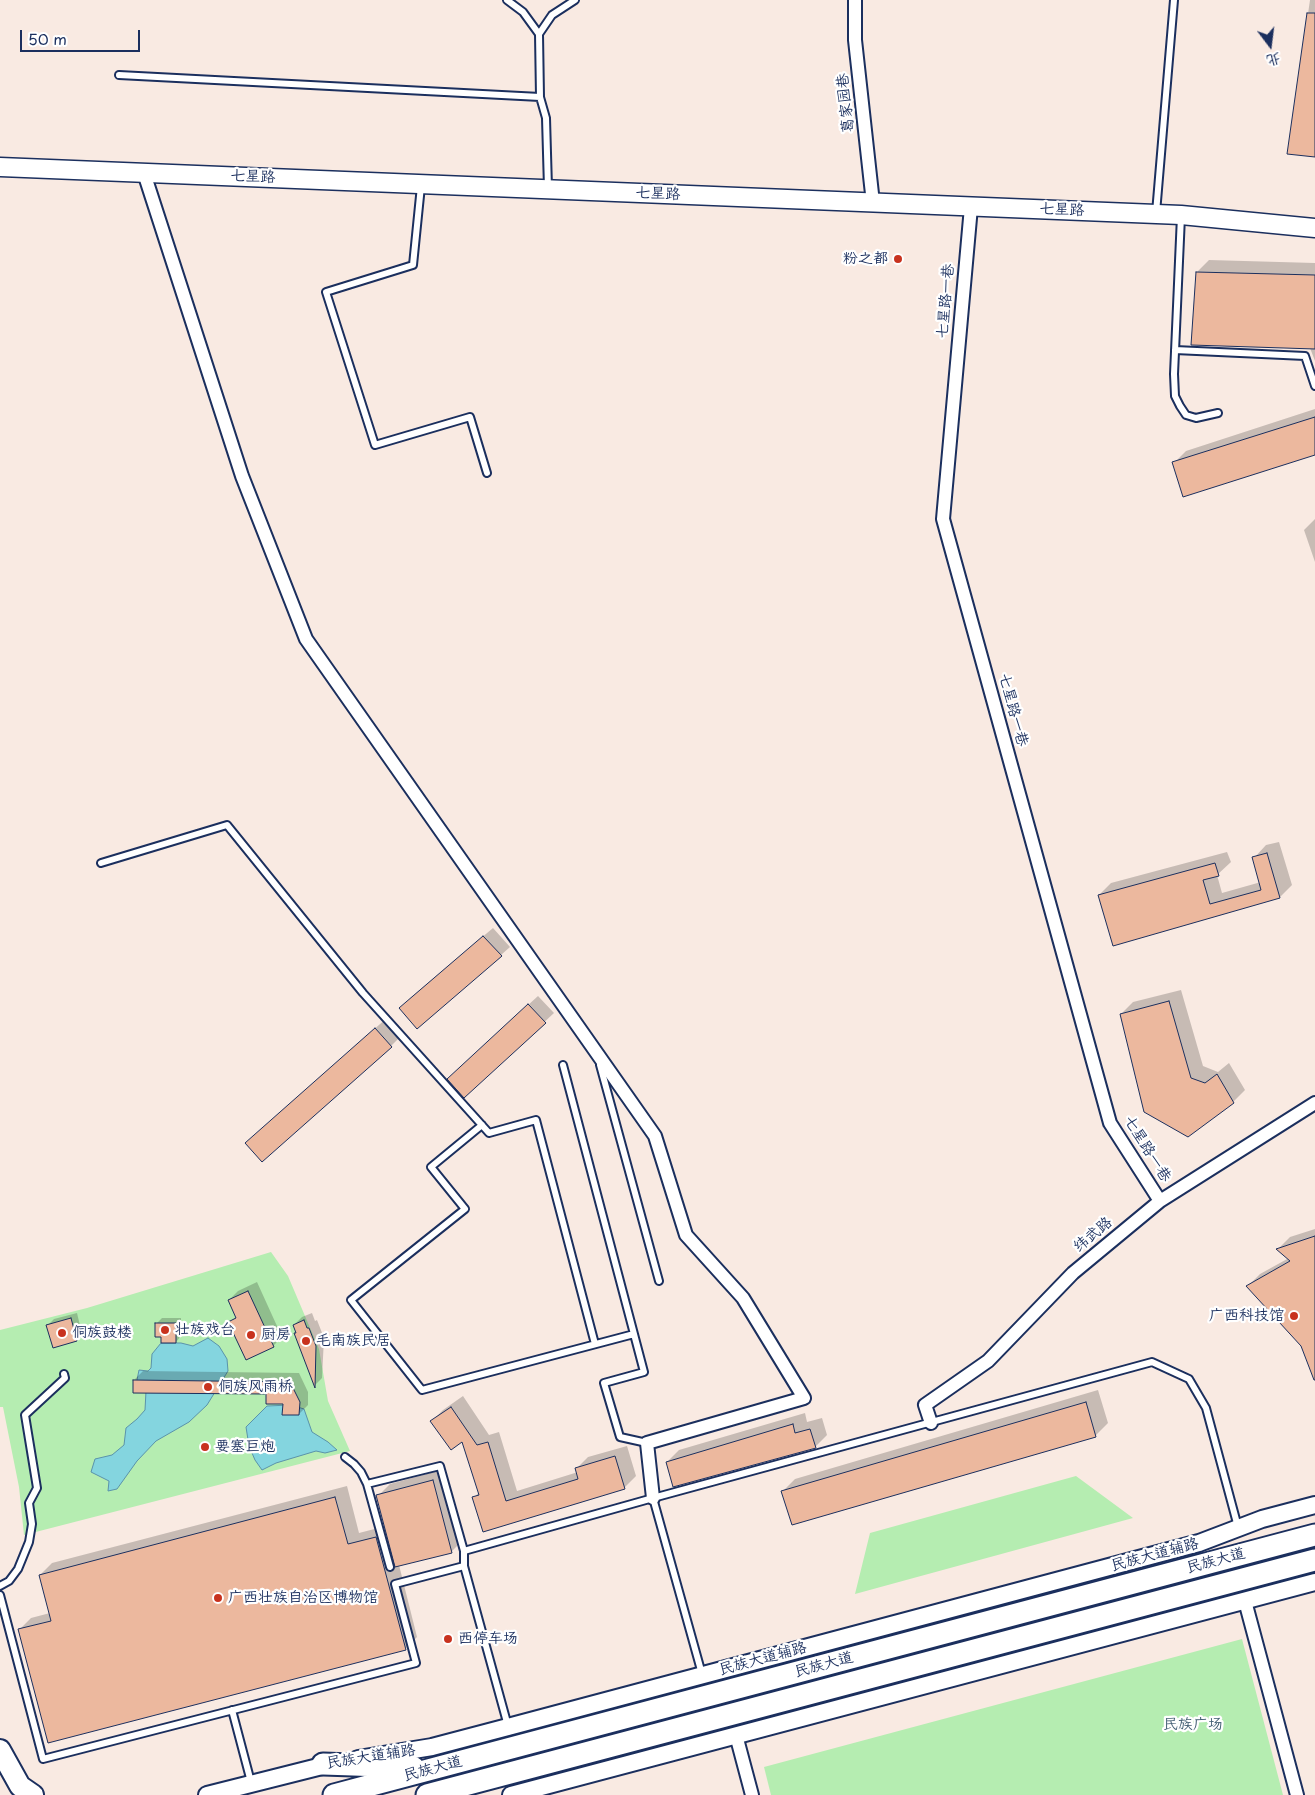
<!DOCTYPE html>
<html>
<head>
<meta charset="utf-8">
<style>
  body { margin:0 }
  #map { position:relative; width:1315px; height:1795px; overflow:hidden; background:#f9eae2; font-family:"Playpen Sans","LXGW WenKai TC",sans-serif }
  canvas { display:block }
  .north { position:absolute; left:1245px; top:20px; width:50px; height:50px; -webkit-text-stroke:4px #fff; paint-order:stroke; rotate:165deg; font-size:14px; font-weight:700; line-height:20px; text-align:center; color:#1b2f5e }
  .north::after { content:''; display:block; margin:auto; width:18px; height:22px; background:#1b2f5e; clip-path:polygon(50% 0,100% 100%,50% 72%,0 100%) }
  .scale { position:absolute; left:20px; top:30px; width:120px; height:22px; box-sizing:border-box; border:2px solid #1b2f5e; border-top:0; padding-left:6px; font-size:15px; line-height:18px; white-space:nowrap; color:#1b2f5e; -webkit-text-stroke:4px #fff; paint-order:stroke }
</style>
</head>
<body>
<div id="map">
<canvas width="1315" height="1795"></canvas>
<div class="north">北</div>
<div class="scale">50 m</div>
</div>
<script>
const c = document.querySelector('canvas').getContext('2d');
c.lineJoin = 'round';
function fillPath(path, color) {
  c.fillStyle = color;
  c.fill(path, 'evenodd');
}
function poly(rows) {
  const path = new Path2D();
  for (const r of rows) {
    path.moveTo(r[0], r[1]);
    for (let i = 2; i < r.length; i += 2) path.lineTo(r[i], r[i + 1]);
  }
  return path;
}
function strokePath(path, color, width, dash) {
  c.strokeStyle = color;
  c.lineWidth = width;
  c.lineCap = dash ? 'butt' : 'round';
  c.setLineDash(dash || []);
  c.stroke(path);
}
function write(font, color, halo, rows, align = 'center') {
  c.font = font + ' "Playpen Sans","LXGW WenKai TC",sans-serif';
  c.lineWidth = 4.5;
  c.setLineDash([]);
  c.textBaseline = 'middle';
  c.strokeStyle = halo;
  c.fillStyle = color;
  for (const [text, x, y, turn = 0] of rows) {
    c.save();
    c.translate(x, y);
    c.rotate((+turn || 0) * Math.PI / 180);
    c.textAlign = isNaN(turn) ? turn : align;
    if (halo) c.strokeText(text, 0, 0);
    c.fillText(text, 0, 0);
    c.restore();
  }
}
fillPath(poly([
  [271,1252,288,1276,319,1349,328,1401,350,1451,24,1535,19,1487,3,1407,0,1407,0,1330,87,1308],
  [1076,1476,1133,1518,855,1594,870,1533],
  [1242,1639,1283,1795,771,1795,764,1767]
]), '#b5edb1');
const water = poly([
  [208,1338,219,1346,227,1359,228,1371,207,1405,189,1422,156,1441,137,1461,117,1489,108,1491,109,1481,91,1472,95,1459,112,1455,124,1445,126,1428,137,1419,145,1410,146,1391,137,1380,139,1370,148,1371,151,1368,152,1354,161,1343,181,1343,193,1346,208,1338],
  [291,1405,304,1409,312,1432,328,1442,337,1450,325,1453,316,1451,276,1463,262,1470,255,1460,249,1446,246,1427,267,1406,291,1405]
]);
fillPath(water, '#84d5df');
strokePath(water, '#5a93ab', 1);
fillPath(poly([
  [1310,0,1315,0,1315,156,1288,153],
  [1209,260,1315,263,1315,361,1310,348,1197,272],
  [1315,409,1315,454,1174,463,1186,451],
  [1315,519,1315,562,1304,530],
  [1279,842,1292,885,1280,897,1114,945,1099,895,1111,883,1227,852,1231,862,1217,875,1222,893,1261,882,1254,858,1266,845],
  [493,928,510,947,501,955,409,999],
  [1181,990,1203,1066,1218,1072,1229,1063,1245,1090,1233,1102,1188,1135,1121,1014,1133,1002],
  [538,996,554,1013,465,1096,457,1070],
  [388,1017,403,1034,391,1046,259,1131],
  [1315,1229,1315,1380,1302,1345,1248,1286,1260,1274,1289,1258,1278,1249,1290,1237],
  [257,1282,282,1337,273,1346,230,1322,237,1316,229,1300,238,1291],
  [77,1313,82,1334,77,1340,48,1325,54,1319],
  [312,1313,315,1321,317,1320,324,1338,322,1378,315,1385,296,1333,297,1332,294,1325,302,1317],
  [162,1318,181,1318,181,1336,176,1342,162,1336,156,1324],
  [143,1371,299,1373,308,1392,308,1405,299,1414,267,1393,134,1380],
  [1098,1390,1108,1423,1096,1435,793,1524,783,1491,795,1479],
  [463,1396,489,1435,499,1432,517,1491,578,1472,576,1469,588,1457,627,1446,636,1476,625,1487,484,1531,474,1498,479,1492,463,1440,432,1421,443,1410],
  [805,1413,807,1422,822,1418,827,1435,815,1447,667,1462,679,1450],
  [445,1469,463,1540,451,1552,399,1565,417,1637,405,1649,19,1630,31,1618,50,1613,40,1575,52,1563,347,1486,359,1533,386,1526,378,1496,390,1484]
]), '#0003');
const building = poly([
  [1307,13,1315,13,1315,157,1287,154,1307,13],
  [1196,272,1315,275,1315,349,1191,345,1196,272],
  [1315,417,1315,455,1183,497,1172,462,1315,417],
  [1267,853,1280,898,1113,946,1098,895,1215,863,1219,876,1203,880,1210,904,1261,890,1252,857,1267,853],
  [483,936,502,956,417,1029,399,1008,483,936],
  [1169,1001,1191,1078,1205,1083,1217,1074,1234,1103,1188,1137,1144,1112,1120,1014,1169,1001],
  [528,1004,546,1023,464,1098,447,1079,528,1004],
  [375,1028,392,1047,262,1162,245,1143,375,1028],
  [1315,1236,1315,1380,1314,1380,1301,1346,1246,1286,1290,1261,1276,1249,1315,1236],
  [248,1291,274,1347,246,1360,228,1322,236,1318,228,1300,248,1291],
  [71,1318,77,1341,53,1348,46,1325,71,1318],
  [304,1320,307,1328,309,1328,316,1346,315,1388,294,1333,296,1333,293,1325,304,1320],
  [155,1323,176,1323,176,1343,161,1343,161,1337,155,1337,155,1323],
  [133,1380,290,1382,300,1402,299,1415,282,1415,283,1404,266,1404,266,1394,133,1393,133,1380],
  [1086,1402,1096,1437,792,1525,781,1491,1086,1402],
  [451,1407,477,1445,488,1442,506,1501,578,1479,575,1468,615,1456,625,1489,483,1532,472,1497,479,1495,462,1442,451,1450,430,1421,451,1407],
  [793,1424,795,1433,810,1429,816,1448,673,1487,666,1462,793,1424],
  [433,1480,452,1553,395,1567,376,1495,433,1480],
  [335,1497,348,1544,376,1537,406,1650,48,1743,18,1629,51,1621,39,1575,335,1497]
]);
fillPath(building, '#ecb89e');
strokePath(building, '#1b2f5e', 1);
const service = poly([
  [507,0,523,12,539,34,540,97,546,118,548,188],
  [539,34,552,15,575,0],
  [119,75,540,97],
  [421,186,413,265,326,292,375,445,470,417,487,473],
  [1156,213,1174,0],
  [1181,216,1174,374,1175,396,1180,406,1186,415,1196,418,1218,413],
  [1175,350,1305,356,1315,386],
  [101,863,227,825,363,993,489,1133,536,1120,595,1344],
  [563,1065,644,1372,604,1383,620,1437,647,1443],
  [600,1065,659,1281],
  [482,1125,431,1167,465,1209,351,1300,422,1390,634,1334],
  [345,1457,354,1464,361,1472,367,1484],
  [464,1566,508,1726],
  [390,1567,367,1484,440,1466,464,1551,653,1498],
  [0,1586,9,1581,18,1569,29,1542,32,1524,29,1503,37,1488,25,1415,65,1378,64,1374],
  [0,1595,43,1759,416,1663,395,1584,464,1566,464,1551],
  [702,1674,653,1498,1152,1362,1189,1379,1206,1408,1238,1527],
  [232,1710,251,1782]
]);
const minor = poly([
  [855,0,855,40,873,203],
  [144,173,242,476,306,639,655,1136,686,1235,743,1298,804,1398,647,1443,653,1498],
  [971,207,943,519,1110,1123,1160,1201],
  [931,1423,925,1405,988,1361,1073,1273,1160,1201,1315,1103],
  [1245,1601,1297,1795],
  [736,1735,752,1795]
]);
const tertiary = poly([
  [358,1759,432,1747,508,1727,1199,1543,1262,1519,1315,1505],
  [207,1795,334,1763],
  [511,1795,1315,1582]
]);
const secondary = poly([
  [0,167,1181,215,1315,228]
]);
const primary = poly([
  [0,1750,20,1786,33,1795]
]);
const trunk = poly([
  [323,1764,413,1767],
  [334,1795,1315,1535],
  [427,1795,1315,1560]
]);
strokePath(service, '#1b2f5e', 10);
strokePath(minor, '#1b2f5e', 16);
strokePath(tertiary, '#1b2f5e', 20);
strokePath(secondary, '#1b2f5e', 21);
strokePath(primary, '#1b2f5e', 24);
strokePath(trunk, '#1b2f5e', 25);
strokePath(service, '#fff', 6);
strokePath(minor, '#fff', 12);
strokePath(tertiary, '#fff', 16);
strokePath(secondary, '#fff', 18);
strokePath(primary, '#fff', 20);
strokePath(trunk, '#fff', 21);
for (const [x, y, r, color] of [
  [898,259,5,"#c8321e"],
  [1294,1316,5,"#c8321e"],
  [165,1330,5,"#c8321e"],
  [62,1333,5,"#c8321e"],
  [251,1335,5,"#c8321e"],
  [306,1341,5,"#c8321e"],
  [208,1387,5,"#c8321e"],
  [205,1447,5,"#c8321e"],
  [218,1598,5,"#c8321e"],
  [448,1639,5,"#c8321e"]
]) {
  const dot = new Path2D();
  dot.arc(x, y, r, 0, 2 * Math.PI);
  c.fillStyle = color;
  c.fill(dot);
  strokePath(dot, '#fff', 2);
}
write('15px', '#1b2f5e', '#fff', [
  ["葛家园巷",846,103,-96],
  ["七星路",253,177,2],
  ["七星路",658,194,2],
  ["七星路",1062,210,2],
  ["七星路一巷",946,301,-85],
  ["七星路一巷",1013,710,75],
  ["七星路一巷",1147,1149,58],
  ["纬武路",1093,1235,-40],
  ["民族大道辅路",1155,1555,-15],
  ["民族大道",1216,1561,-15],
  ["民族大道辅路",763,1659,-15],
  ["民族大道",824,1665,-15],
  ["民族大道辅路",371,1757,-9],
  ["民族大道",433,1769,-15]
]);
write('15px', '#1b2f5e', '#fff', [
  ["粉之都",888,259,"right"],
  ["广西科技馆",1284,1316,"right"],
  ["壮族戏台",175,1330],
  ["侗族鼓楼",72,1333],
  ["厨房",261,1335],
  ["毛南族民居",316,1341],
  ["侗族风雨桥",218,1387],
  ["要塞巨炮",215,1447],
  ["广西壮族自治区博物馆",228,1598],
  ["西停车场",458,1639]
], 'left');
write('15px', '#425e73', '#fff', [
  ["民族广场",1193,1725]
]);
</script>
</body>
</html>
